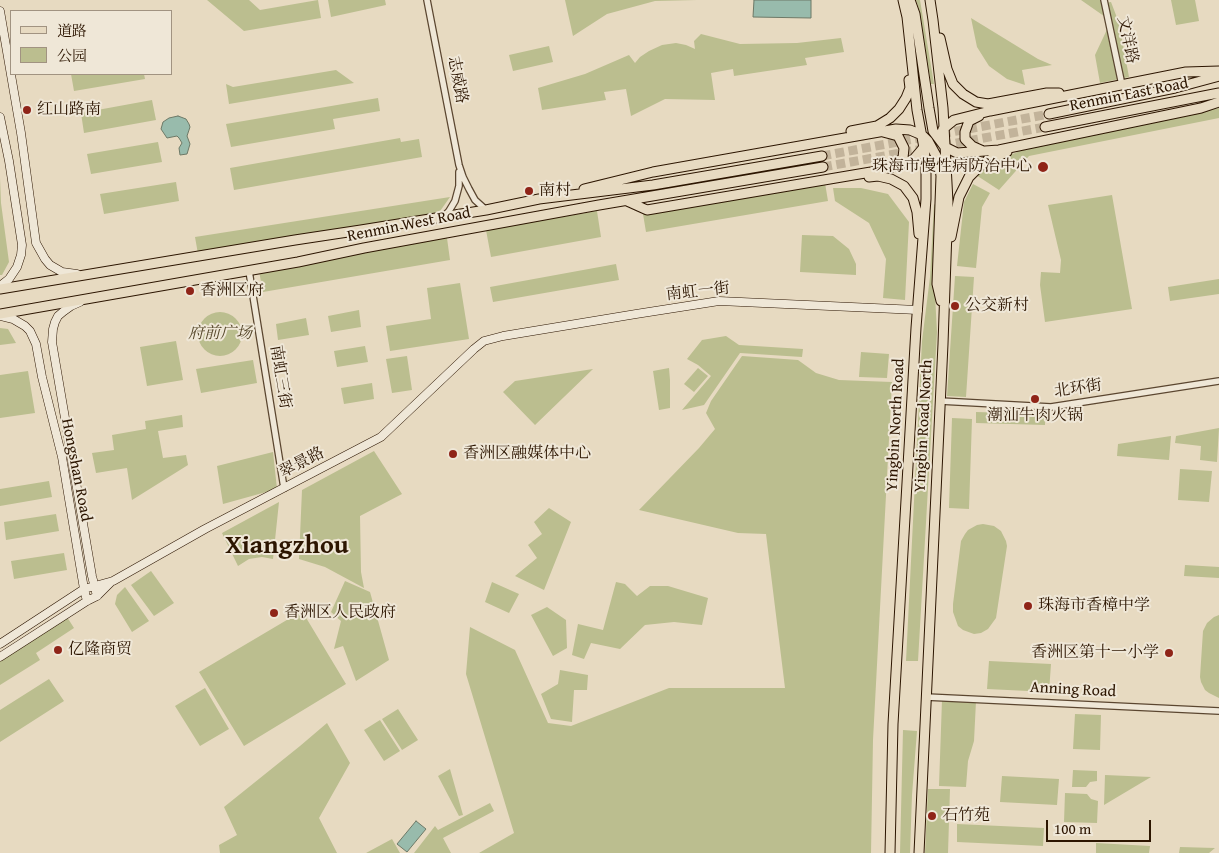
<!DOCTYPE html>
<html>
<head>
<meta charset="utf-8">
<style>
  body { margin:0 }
  #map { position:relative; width:1219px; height:853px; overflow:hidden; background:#e7dac1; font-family:"Gentium Book Plus","Noto Serif SC",serif }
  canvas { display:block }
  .legend { position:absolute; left:10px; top:10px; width:162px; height:65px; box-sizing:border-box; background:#efe7d7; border:1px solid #a19381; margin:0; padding:6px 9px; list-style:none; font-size:15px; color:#2c1500 }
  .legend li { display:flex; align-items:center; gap:10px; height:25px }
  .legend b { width:25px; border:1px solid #a19381 }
  .scale { position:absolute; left:1046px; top:820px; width:105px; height:22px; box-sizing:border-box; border:2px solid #2c1500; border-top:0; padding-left:6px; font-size:15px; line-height:18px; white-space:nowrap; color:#2c1500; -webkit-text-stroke:4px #efe7d7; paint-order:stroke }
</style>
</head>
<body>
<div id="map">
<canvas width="1219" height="853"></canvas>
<ul class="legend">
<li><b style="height:6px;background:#e7dac1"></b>道路</li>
<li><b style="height:14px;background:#bbbe8f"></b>公园</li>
</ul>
<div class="scale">100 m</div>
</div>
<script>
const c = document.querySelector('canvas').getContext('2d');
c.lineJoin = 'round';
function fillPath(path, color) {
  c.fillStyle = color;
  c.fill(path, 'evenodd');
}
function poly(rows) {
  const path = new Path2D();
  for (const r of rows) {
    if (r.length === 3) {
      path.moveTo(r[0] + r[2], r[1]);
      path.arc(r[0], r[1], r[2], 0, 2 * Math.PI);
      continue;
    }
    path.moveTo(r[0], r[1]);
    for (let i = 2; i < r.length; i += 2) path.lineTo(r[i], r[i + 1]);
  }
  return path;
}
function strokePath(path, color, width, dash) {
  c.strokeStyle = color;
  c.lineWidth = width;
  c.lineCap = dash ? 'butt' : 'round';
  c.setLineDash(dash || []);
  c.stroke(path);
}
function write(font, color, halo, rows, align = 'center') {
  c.font = font + ' "Gentium Book Plus","Noto Serif SC",serif';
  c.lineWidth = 4;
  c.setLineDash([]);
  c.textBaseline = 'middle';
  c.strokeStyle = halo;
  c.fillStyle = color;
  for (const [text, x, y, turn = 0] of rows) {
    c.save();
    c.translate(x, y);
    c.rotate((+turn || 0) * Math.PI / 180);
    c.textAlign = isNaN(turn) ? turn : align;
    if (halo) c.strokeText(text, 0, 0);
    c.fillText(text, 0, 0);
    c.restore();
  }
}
fillPath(poly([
  [207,0,249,0,260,10,318,0,321,18,244,31],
  [328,0,385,0,386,5,331,17],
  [565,0,697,0,655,1,607,14,573,36],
  [916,0,920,0,934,84,931,84,919,9],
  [1081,0,1104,0,1105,3,1111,2,1119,23,1129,77,1100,83,1095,55,1111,21],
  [1171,0,1195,0,1199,21,1176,25],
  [971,18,1038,59,1052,65,1022,70,1025,85,1007,79,989,66,977,47],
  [701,34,740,44,797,43,841,38,844,52,805,58,807,65,734,76,733,69,711,73,715,100,665,99,631,116,626,89,604,92,606,100,542,110,538,88,585,74,629,55,635,63,640,57,649,51,662,45,676,43,686,45,695,49,694,41],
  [549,46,553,62,513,71,509,55],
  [336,70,354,83,229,104,226,84,233,87],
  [71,74,144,74,145,79,74,91],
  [378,98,380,111,333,119,335,129,231,147,226,124],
  [152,100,156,120,84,133,81,113],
  [1219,108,1219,118,1029,156,999,190,976,175,996,161,1027,148],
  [400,138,401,142,419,139,422,157,234,190,230,168],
  [158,142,162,162,91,174,87,154],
  [0,178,1,203,9,262,2,275,0,275],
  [176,182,179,201,104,214,100,194],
  [825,183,828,201,646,232,643,214],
  [973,184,990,193,982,207,976,268,957,266,964,202],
  [833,188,861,188,888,194,909,222,905,300,883,298,886,259,869,223,835,201],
  [1112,195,1132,309,1045,322,1040,285,1041,272,1060,273,1061,260,1048,205],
  [450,197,438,214,198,254,195,237],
  [934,204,936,206,934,276,937,332,918,661,906,661,922,341,930,277],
  [597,211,601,237,491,257,486,230],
  [802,235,833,236,849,249,856,264,856,275,800,272],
  [447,238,450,260,263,292,259,271],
  [616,264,619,280,493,302,490,287],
  [955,276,974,277,966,397,947,396],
  [1219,279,1219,294,1170,301,1168,287],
  [460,283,469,339,390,351,386,326,431,319,427,288],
  [359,310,361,327,331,332,328,316],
  [220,334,22],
  [306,318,309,335,278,340,276,324],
  [0,328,8,329,16,343,0,345],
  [726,336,739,345,803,349,802,357,740,353,704,405,682,410,711,376,698,365,687,359,702,340],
  [176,341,183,380,147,386,140,347],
  [365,346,368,362,337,367,334,351],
  [861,352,889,354,887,378,859,377],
  [407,356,412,390,392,393,386,359],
  [742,356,798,360,816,373,839,380,892,382,873,740,871,853,479,853,514,833,466,674,470,627,515,650,548,723,571,726,669,688,785,688,766,534,738,533,639,510,699,448,715,429,706,413,711,401],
  [253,360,257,383,201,393,196,369],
  [669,368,670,380,670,408,659,410,653,371],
  [698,368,708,376,694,392,684,384],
  [593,369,535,425,503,392,515,381],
  [28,371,35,413,0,418,0,375],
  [372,383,374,399,344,404,341,388],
  [976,412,1045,414,1045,425,976,423],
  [182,415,183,427,158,431,163,458,186,455,188,465,132,500,127,468,96,473,92,453,114,450,112,435,146,429,145,421],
  [952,418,972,419,969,509,949,508],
  [1219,428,1217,462,1200,460,1201,446,1175,443,1176,436],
  [1171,436,1169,460,1117,456,1118,444],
  [374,451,402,494,360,516,361,572,364,588,325,567,299,559,302,490],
  [273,452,277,489,223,504,217,466],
  [1180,469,1212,471,1209,502,1178,500],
  [49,481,52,497,0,506,0,489],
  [279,502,273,559,262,557,249,559,238,566,222,533],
  [549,508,571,522,544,590,515,576,537,558,528,545,542,534,534,522],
  [56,514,59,531,6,540,4,522],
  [983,524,994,526,1001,531,1006,541,1007,546,996,618,988,629,981,633,974,634,963,630,958,626,953,612,953,604,961,541,965,534,968,530,977,525],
  [64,553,67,570,14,579,11,561],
  [1185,565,1219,567,1219,578,1184,576],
  [151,571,174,603,154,616,131,585],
  [345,581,370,592,389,660,356,681,343,646,334,649,341,621,331,612],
  [492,582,519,594,509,613,485,602],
  [616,582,625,584,637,596,650,586,668,586,708,598,702,625,674,622,645,625,620,649,591,643,584,659,572,655,578,624,603,630],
  [125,587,149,621,132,632,115,604,117,595],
  [547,607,566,620,567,648,553,656,531,615],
  [302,611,346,684,244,746,199,672],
  [1219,615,1219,698,1209,693,1205,690,1201,682,1200,677,1203,631,1207,623,1214,617],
  [67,617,74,628,36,653,40,660,0,685,0,660],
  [989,661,1051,664,1049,692,987,689],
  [560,670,588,675,587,690,574,690,572,722,551,719,541,694,558,684],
  [49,679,64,701,0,742,0,710],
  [205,688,229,729,200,746,175,706],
  [942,700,976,701,974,741,968,761,966,787,939,786],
  [398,709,418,740,402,750,382,719],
  [1075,714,1101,715,1100,750,1073,749],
  [380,720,400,751,384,761,364,730],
  [327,723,350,763,319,818,337,853,220,853,219,845,237,835,224,807,300,746],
  [903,730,917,731,912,795,910,853,900,853],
  [450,769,463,815,459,816,438,776],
  [1073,770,1097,771,1097,781,1090,782,1086,787,1072,787],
  [1105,775,1151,777,1104,805],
  [1002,776,1059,779,1057,805,1000,802],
  [928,789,950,789,948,853,925,853],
  [1065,793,1087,794,1091,799,1098,801,1097,823,1064,822],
  [490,803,494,811,443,838,451,853,414,853,435,826,438,830],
  [957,824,1044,828,1043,846,957,842],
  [392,839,400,853,366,853],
  [1096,843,1150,846,1149,853,1096,853],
  [1180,847,1215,848,1209,853,1179,853]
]), '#bbbe8f');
const water = poly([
  [754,0,811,0,811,18,753,17,754,0],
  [178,116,186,119,189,124,190,127,187,136,190,144,187,154,180,155,179,148,182,143,179,138,177,136,167,138,161,129,163,122,169,118,178,116],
  [416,821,426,829,407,852,397,844,416,821]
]);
fillPath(water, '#98bbac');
strokePath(water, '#6d7967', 1);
strokePath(poly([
  [822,156,1049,114],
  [823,167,1045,127]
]), '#c2b39a', 9, [9, 4.5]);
const minor = poly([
  [427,0,459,165,463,177,469,189,475,200,486,210],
  [1104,0,1122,85],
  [444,216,449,211,455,201,459,186,459,172],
  [249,271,284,488],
  [940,401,1051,407,1219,381],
  [926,697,1219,711]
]);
const secondary = poly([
  [0,11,21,133,36,243,45,259,50,265,62,272,77,274],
  [0,117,9,161,22,245,21,255,17,267,9,279,0,286],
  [80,302,71,306,64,311,58,316,55,322,53,329,52,342,92,576,97,596],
  [0,316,13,319,25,326,30,331,36,344,42,377,62,457,84,589,87,601],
  [0,644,84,589,113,581,205,529,381,437,474,349,484,341,503,336,636,314,719,301,918,310],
  [0,657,87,601,97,596,111,582]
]);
const primary = poly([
  [910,0,915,14,929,108,933,131,945,147,957,153,999,150,1201,108,1219,102],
  [940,38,947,69,953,84,963,94,976,102,988,104,1047,93,1059,93],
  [1049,114,1175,88,1219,76],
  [979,116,969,121,965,132,965,139,972,146,981,150],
  [1045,127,1219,93],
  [851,131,877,126,890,118,899,109,906,98,910,88,909,80],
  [883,132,898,136,904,148,903,158,894,165],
  [942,132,943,129,954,120,990,111,1186,72,1219,71],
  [869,177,878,176,891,179,904,186,913,198,917,212,919,234],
  [584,189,653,172,896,129,910,130,922,135,928,141,939,161,941,176,937,284,941,301],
  [627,201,647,210,871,172,892,167,913,160,925,146],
  [951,237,959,197,969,177,983,163,1007,152],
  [0,289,295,240,361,230,486,210,539,199,653,185,822,156],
  [0,314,298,262,364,248,599,205,823,167],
  [890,853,893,724,916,328,926,199,926,167,924,148,917,110,907,17,903,0],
  [919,853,943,344,948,202,943,108,933,20,930,0]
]);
strokePath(minor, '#5b4630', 8);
strokePath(secondary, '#2c1500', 9);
strokePath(primary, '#2c1500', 11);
strokePath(minor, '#efe7d7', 5.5);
strokePath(secondary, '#efe7d7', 8);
strokePath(primary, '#e7dac1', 9);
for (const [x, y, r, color] of [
  [27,110,5,"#8f2418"],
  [1043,167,6,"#8f2418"],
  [529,191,5,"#8f2418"],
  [190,291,5,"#8f2418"],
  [955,306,5,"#8f2418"],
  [1035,399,5,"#8f2418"],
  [453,454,5,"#8f2418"],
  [1028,606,5,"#8f2418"],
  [274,613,5,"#8f2418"],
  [58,650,5,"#8f2418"],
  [1169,653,5,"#8f2418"],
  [932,816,5,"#8f2418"]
]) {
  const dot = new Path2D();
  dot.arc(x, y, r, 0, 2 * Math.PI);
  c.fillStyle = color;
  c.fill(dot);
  strokePath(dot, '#efe7d7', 2);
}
write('16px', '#2c1500', '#efe7d7', [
  ["文洋路",1127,40,78],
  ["志威路",457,80,79],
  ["Renmin East Road",1129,95,-11],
  ["Renmin West Road",409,225,-11],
  ["南虹一街",698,292,-6],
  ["南虹三街",280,377,81],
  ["北环街",1078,389,-8],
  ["Yingbin North Road",896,425,-87],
  ["Yingbin Road North",924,426,-87],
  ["翠景路",302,463,-27],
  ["Hongshan Road",76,470,79],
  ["Anning Road",1073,690,3]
]);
write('16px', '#2c1500', '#efe7d7', [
  ["红山路南",37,110],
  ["珠海市慢性病防治中心",1032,167,"right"],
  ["南村",539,191],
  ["香洲区府",200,291],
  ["公交新村",965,306],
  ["潮汕牛肉火锅",1035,416,"center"],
  ["香洲区融媒体中心",463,454],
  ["珠海市香樟中学",1038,606],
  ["香洲区人民政府",284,613],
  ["亿隆商贸",68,650],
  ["香洲区第十一小学",1159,653,"right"],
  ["石竹苑",942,816]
], 'left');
write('italic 16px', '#57482b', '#efe7d7', [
  ["府前广场",220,334]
]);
write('bold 26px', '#2c1500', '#efe7d7', [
  ["Xiangzhou",287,546]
]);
</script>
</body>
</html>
